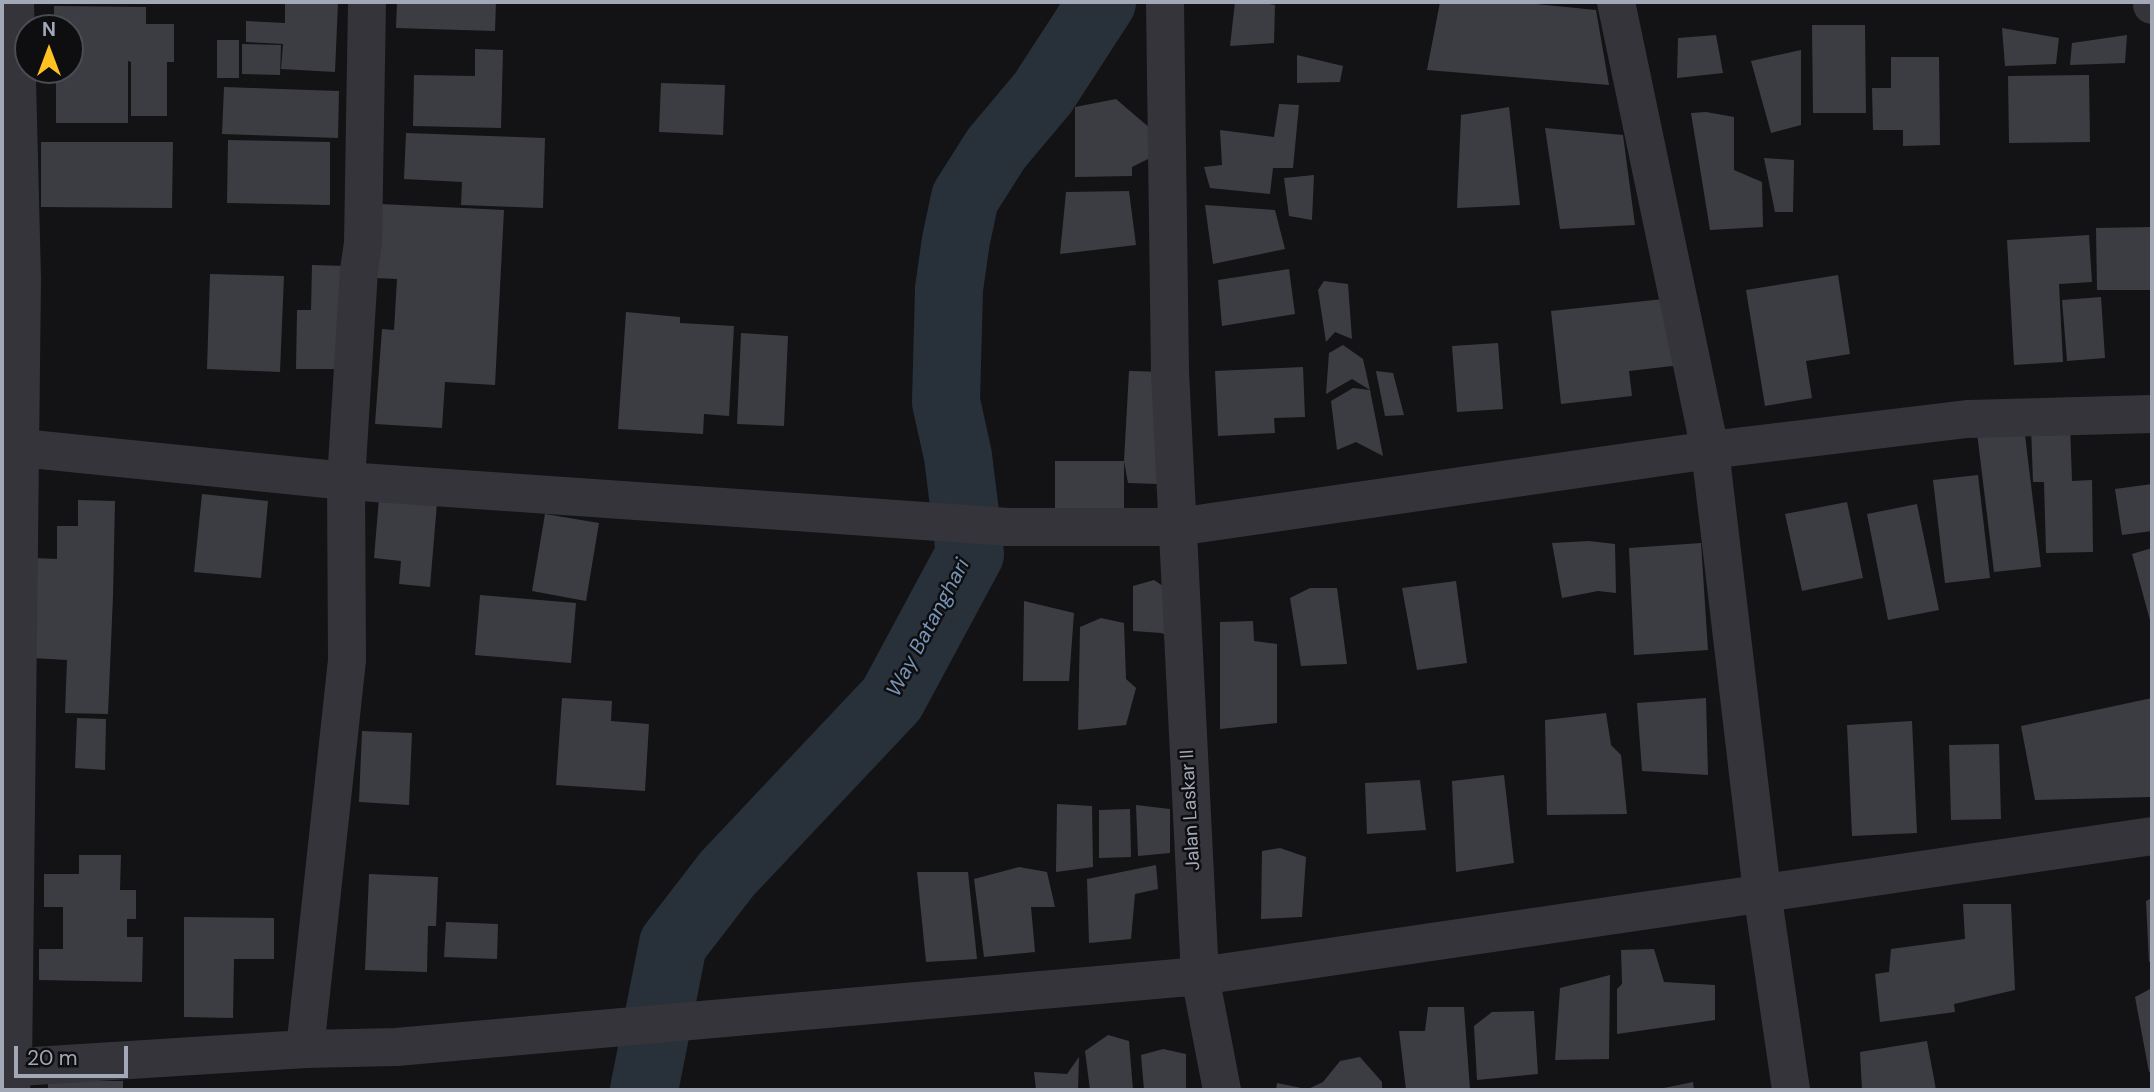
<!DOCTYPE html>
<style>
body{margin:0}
#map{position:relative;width:2154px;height:1092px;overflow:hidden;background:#131315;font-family:"DM Sans",sans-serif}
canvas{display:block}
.frame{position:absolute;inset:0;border:4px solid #a3a8b7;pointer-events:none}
.north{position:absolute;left:14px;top:14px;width:70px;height:70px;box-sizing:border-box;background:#0e0e10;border:2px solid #4a4c53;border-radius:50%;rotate:0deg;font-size:19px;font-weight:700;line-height:28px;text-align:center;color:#a3a8b7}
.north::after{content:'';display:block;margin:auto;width:24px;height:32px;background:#ffc221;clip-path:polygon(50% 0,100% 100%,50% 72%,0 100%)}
.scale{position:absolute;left:14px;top:1046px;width:114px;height:32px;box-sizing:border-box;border:4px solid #a3a8b7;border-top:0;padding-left:9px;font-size:21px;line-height:24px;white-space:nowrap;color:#a3a8b7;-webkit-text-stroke:5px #0e0e10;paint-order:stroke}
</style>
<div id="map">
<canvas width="2154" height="1092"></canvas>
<div class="frame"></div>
<div class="north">N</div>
<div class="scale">20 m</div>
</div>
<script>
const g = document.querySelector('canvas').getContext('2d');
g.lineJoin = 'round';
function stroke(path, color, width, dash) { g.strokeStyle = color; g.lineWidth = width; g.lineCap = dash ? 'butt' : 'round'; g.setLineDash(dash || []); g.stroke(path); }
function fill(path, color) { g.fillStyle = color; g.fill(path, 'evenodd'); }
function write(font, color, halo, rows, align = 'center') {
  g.font = font + ' "DM Sans",sans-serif'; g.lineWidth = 5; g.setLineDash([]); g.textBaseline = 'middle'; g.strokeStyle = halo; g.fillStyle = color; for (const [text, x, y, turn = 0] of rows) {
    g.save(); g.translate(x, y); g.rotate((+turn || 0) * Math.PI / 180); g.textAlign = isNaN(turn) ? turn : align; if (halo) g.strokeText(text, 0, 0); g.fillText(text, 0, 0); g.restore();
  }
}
stroke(new Path2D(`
 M 644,1090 L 673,944 L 727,874 L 892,699 L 970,554 L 958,456 L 946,402 L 949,289 L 956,240 L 965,198 L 996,149 L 1043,93 L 1102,2`), '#28313a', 68);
fill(new Path2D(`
 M 285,2 L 338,3 L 335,72 L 281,69 L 283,44 L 246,42 L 246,21 L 285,23 Z
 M 397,2 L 496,2 L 495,31 L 396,28 Z
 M 1235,2 L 1258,2 L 1275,5 L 1274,43 L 1230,46 Z
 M 1440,2 L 1516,2 L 1596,10 L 1609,85 L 1427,70 Z
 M 54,6 L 146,7 L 146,24 L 174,24 L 174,62 L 167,62 L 167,116 L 131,116 L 131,62 L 128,61 L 128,123 L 56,123 L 56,70 L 70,70 L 70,28 L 54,28 Z
 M 1812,25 L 1865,25 L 1866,113 L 1813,113 Z
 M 2002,28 L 2059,38 L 2056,64 L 2005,66 Z
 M 1716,35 L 1723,73 L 1677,78 L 1678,38 Z
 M 2127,35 L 2125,63 L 2070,65 L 2072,43 Z
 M 217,40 L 239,40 L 239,78 L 217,78 Z
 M 242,44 L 281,45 L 280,75 L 242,74 Z
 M 475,49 L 503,50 L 501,128 L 413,126 L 414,75 L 475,76 Z
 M 1801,50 L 1801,125 L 1771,133 L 1751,61 Z
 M 1297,55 L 1343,66 L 1340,82 L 1297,83 Z
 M 1891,57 L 1939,57 L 1940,145 L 1903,146 L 1903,130 L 1873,130 L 1872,88 L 1891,88 Z
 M 2089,75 L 2090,142 L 2009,143 L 2008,76 Z
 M 661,83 L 725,85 L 723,135 L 659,132 Z
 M 224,87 L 339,91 L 338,138 L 222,134 Z
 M 1116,99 L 1151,129 L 1152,157 L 1132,167 L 1132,176 L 1075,177 L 1075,107 Z
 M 1279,104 L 1299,105 L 1293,168 L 1273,168 L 1270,194 L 1210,188 L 1204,167 L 1222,165 L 1220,130 L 1274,137 Z
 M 1509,107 L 1520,205 L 1457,208 L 1461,115 Z
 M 1706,112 L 1734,117 L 1734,170 L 1762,182 L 1763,227 L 1710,230 L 1691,113 Z
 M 1545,128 L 1623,135 L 1635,225 L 1560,229 Z
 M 406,133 L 545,138 L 543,208 L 461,205 L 462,182 L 404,179 Z
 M 228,140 L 330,142 L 330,205 L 227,203 Z
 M 41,142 L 173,142 L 172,208 L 41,207 Z
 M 1764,158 L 1794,160 L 1793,212 L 1775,212 Z
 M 1314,175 L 1312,220 L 1289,216 L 1284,178 Z
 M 1129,191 L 1136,245 L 1060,254 L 1066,192 Z
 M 380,204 L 504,210 L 495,385 L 445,382 L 442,428 L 375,424 L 382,329 L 394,330 L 397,279 L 375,278 Z
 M 1205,205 L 1275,210 L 1285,249 L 1213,264 Z
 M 2152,227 L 2152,290 L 2097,290 L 2096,228 Z
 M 2089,235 L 2092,282 L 2059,284 L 2063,362 L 2014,365 L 2007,240 Z
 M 312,265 L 347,266 L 346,369 L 296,369 L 297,310 L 311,310 Z
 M 1289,269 L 1295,314 L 1222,326 L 1218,280 Z
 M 210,274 L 284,276 L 280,372 L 207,369 Z
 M 1838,275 L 1850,354 L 1806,361 L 1812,398 L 1765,406 L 1746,290 Z
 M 1324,281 L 1348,284 L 1352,339 L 1335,332 L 1326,342 L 1318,290 Z
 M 2101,297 L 2105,358 L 2067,361 L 2062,300 Z
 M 1673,298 L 1681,365 L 1629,371 L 1632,396 L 1561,404 L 1551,311 Z
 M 626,312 L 680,317 L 680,323 L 734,326 L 729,416 L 704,414 L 703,434 L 618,429 Z
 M 741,333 L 788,336 L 784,426 L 737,424 Z
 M 1498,343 L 1503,409 L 1457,412 L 1452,346 Z
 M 1343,345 L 1363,359 L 1370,390 L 1352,379 L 1326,394 L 1329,353 Z
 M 1303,367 L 1305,417 L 1274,418 L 1275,433 L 1218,436 L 1215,371 Z
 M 1129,371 L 1170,372 L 1159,484 L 1128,483 L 1124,461 L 1124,517 L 1055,517 L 1055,461 L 1124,461 Z
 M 1376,371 L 1393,373 L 1404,415 L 1385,416 Z
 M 1353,388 L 1370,390 L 1383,456 L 1356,442 L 1337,450 L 1331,401 Z
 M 2070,424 L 2072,481 L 2092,480 L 2093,552 L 2046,553 L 2044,482 L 2033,482 L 2031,426 Z
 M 2024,427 L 2041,567 L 1994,572 L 1977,433 Z
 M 1978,475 L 1990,578 L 1945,583 L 1933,480 Z
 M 2152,484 L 2152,531 L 2122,535 L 2115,489 Z
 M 202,494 L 268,501 L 261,578 L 194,572 Z
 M 379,498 L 437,503 L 430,587 L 399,584 L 401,561 L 374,558 Z
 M 78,500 L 115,501 L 113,596 L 108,714 L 65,713 L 67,660 L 32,658 L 34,558 L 57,559 L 57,526 L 78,526 Z
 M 1847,502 L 1863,578 L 1802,591 L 1785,514 Z
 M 1917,504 L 1939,610 L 1888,620 L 1867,514 Z
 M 545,514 L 599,523 L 586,601 L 532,591 Z
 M 1589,541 L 1615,544 L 1616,593 L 1598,591 L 1562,598 L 1552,543 Z
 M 1701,543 L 1708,650 L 1634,655 L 1629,548 Z
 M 2152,548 L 2152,624 L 2151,624 L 2132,554 Z
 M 1154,580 L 1172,592 L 1174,638 L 1161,633 L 1133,631 L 1133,586 Z
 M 1456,581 L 1467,663 L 1417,670 L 1402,588 Z
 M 1310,588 L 1337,588 L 1347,664 L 1301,666 L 1290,598 Z
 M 480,595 L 576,603 L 571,663 L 475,655 Z
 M 1024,601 L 1074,613 L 1069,681 L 1023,681 Z
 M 1101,618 L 1124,623 L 1126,679 L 1136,688 L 1126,725 L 1078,730 L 1080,627 Z
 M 1253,621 L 1254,641 L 1277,644 L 1277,723 L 1220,729 L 1220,622 Z
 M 562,698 L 612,701 L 611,721 L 649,724 L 645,791 L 556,785 Z
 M 1706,698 L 1708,775 L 1642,771 L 1637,703 Z
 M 2152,698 L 2152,797 L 2035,800 L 2021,726 Z
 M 1606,713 L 1611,745 L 1621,755 L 1627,814 L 1547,815 L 1545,720 Z
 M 77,718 L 106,719 L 105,770 L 75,768 Z
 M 1912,721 L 1917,833 L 1852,836 L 1847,725 Z
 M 362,731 L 412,733 L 409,805 L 359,802 Z
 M 1999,744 L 2001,819 L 1951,820 L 1949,745 Z
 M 1504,775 L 1514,863 L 1456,872 L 1452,781 Z
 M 1420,780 L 1426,830 L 1367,834 L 1365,783 Z
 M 1057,804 L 1092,806 L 1093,867 L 1056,872 Z
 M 1136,805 L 1170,809 L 1170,853 L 1138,856 Z
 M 1130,809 L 1131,857 L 1099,858 L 1099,810 Z
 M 1280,848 L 1306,857 L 1302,917 L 1261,919 L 1262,851 Z
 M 79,855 L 121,855 L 120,890 L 136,890 L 136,919 L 127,919 L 127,937 L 143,937 L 142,982 L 39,980 L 39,949 L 63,949 L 63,907 L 44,907 L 44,874 L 79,874 Z
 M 1156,865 L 1158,889 L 1135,894 L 1131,939 L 1089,943 L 1087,879 Z
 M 1019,867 L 1047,872 L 1055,907 L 1031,907 L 1035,952 L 984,957 L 974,879 Z
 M 917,872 L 968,872 L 977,959 L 926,962 Z
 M 369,874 L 438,877 L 436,926 L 428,926 L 427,972 L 365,970 Z
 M 2152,898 L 2152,961 L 2149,962 L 2146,901 Z
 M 1963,904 L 2011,904 L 2015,990 L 1954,1004 L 1955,1012 L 1880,1022 L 1875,974 L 1889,972 L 1891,949 L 1965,939 Z
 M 184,917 L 274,918 L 274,959 L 234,959 L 233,1018 L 184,1017 Z
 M 446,922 L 498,924 L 497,959 L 444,957 Z
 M 1654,949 L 1664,982 L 1715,985 L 1715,1020 L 1617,1034 L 1617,989 L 1622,984 L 1621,950 Z
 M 1610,975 L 1609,1059 L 1555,1060 L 1560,988 Z
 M 2152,988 L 2152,1072 L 2149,1072 L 2135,997 Z
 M 1428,1007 L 1464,1007 L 1470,1090 L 1406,1090 L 1399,1031 L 1425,1031 Z
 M 1534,1011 L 1538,1074 L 1477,1080 L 1474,1026 L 1492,1012 Z
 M 1108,1035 L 1129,1041 L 1133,1090 L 1111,1089 L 1090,1090 L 1085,1051 Z
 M 1927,1041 L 1936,1090 L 1862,1090 L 1860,1052 Z
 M 1163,1049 L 1186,1054 L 1186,1090 L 1144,1090 L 1141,1055 Z
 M 1079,1057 L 1078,1090 L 1036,1090 L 1034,1072 L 1067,1074 Z
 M 1360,1057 L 1382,1082 L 1382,1090 L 1306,1090 L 1323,1082 L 1340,1061 Z
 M 48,1081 L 123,1081 L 123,1090 L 48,1090 Z
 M 1693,1082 L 1694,1090 L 1659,1090 L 1659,1089 Z
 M 1277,1083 L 1306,1089 L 1306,1090 L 1276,1090 Z`), '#3c3d43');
stroke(new Path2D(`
 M 1165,2 L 1170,372 L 1200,976 L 1222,1090
 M 1616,2 L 1710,450 L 1762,892 L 1791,1090
 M 2152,2 L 2152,5
 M 2,446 L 346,481 L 825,514 L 1008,527 L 1177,527 L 1710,450 L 1967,419 L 2152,414
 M 305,1049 L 347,660 L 346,481 L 359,270 L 363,243 L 367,2
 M 2,1068 L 305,1049 L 396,1047 L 1200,976 L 2152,836
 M 11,1090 L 13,1069 L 22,278 L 15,2`), '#34343a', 38);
write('19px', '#a3a8b7', '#0e0e10', [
 ["Jalan Laskar II",1191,810,-93]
]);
write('italic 21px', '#7694b6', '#0e0e10', [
 ["Way Batanghari",929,628,-62]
]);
</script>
